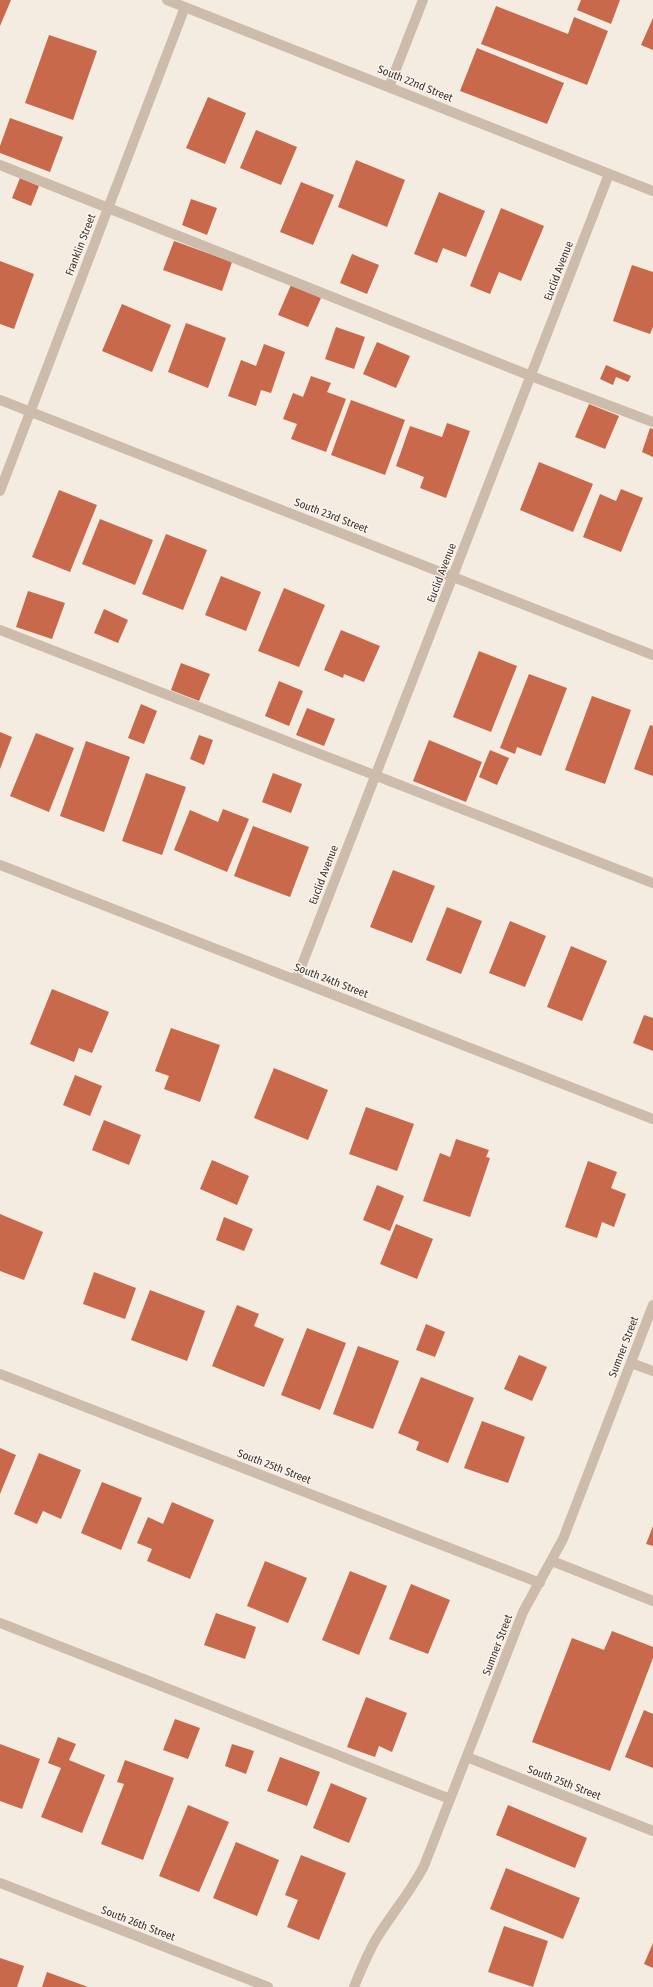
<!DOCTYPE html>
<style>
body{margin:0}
canvas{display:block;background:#f4ebe1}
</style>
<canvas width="653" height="1987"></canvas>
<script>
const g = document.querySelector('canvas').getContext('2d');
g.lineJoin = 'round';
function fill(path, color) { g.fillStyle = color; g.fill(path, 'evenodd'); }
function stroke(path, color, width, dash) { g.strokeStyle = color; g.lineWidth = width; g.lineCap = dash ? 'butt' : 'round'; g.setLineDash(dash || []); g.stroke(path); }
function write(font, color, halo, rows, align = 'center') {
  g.font = font + ' "Fira Sans Condensed",sans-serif'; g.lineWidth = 3; g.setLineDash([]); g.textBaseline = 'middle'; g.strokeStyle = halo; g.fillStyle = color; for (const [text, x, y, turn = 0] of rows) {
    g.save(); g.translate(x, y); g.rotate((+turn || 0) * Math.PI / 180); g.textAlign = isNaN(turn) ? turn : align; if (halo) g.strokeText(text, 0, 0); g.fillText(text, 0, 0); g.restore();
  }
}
fill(new Path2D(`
 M 0,0 L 11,0 L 0,26 Z
 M 581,0 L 620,0 L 611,24 L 577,10 Z
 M 496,6 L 568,34 L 574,17 L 608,31 L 587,85 L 481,44 Z
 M 653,18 L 653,50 L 641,45 Z
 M 49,35 L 97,51 L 73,120 L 25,103 Z
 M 477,48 L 564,83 L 547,124 L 460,91 Z
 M 208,97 L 246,113 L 225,164 L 186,148 Z
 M 10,118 L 63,137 L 50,172 L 0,153 L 0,146 Z
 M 256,130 L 297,147 L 281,185 L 240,168 Z
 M 356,160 L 405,180 L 387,227 L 338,207 Z
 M 20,178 L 39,186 L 31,206 L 12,198 Z
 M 301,182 L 334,195 L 313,245 L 280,232 Z
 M 439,192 L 485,211 L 466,257 L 443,248 L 437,263 L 414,254 Z
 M 191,199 L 217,208 L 207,235 L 182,225 Z
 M 501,208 L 544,226 L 521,281 L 499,272 L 490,294 L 470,286 Z
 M 174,241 L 232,262 L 222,291 L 163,270 Z
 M 352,254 L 379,265 L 367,294 L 340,283 Z
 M 0,261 L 34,274 L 14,329 L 0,324 Z
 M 632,265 L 653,272 L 653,327 L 650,334 L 613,321 Z
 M 291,285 L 321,298 L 308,327 L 278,315 Z
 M 122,304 L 171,325 L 152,372 L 102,351 Z
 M 186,323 L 226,338 L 208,388 L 168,372 Z
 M 336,327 L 365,337 L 354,369 L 325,359 Z
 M 377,342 L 410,356 L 396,388 L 363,374 Z
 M 264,344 L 285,352 L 271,393 L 261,390 L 256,406 L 228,396 L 241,360 L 256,366 Z
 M 606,365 L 631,376 L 628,382 L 616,377 L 613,385 L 600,379 Z
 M 311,376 L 331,383 L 327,392 L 346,399 L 326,452 L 291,439 L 297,424 L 283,419 L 293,393 L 303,397 Z
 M 351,400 L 405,420 L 385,475 L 331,455 Z
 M 589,404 L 619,416 L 605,449 L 575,437 Z
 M 447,423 L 470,431 L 446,498 L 420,488 L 424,477 L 396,466 L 410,426 L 442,437 Z
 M 650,428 L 653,429 L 653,457 L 642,452 Z
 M 539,462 L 593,484 L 573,532 L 520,510 Z
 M 621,489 L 643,498 L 621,552 L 583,537 L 600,494 L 616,501 Z
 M 59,490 L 97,505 L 70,572 L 32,557 Z
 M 100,519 L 153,540 L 135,585 L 82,564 Z
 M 166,534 L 207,550 L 183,610 L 142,594 Z
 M 221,576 L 261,592 L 246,631 L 205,615 Z
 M 284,588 L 325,605 L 299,667 L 258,651 Z
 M 28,591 L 65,603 L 52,639 L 16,627 Z
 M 104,609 L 128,620 L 118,643 L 94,633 Z
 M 341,630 L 380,646 L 364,682 L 344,674 L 343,678 L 324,670 Z
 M 479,651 L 517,666 L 491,732 L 453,717 Z
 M 181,663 L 210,674 L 199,701 L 171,690 Z
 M 529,674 L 567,688 L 541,756 L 517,747 L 515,754 L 500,748 Z
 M 279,681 L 303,691 L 289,726 L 265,716 Z
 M 592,696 L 631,710 L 605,784 L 565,770 Z
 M 141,704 L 157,711 L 144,744 L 128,738 Z
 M 307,708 L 335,719 L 324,746 L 296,735 Z
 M 650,725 L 653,726 L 653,776 L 634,769 Z
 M 0,732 L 12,737 L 0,769 Z
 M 36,733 L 74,748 L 49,812 L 10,796 Z
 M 199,735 L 213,740 L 204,765 L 190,759 Z
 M 429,740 L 482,762 L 466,802 L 413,781 Z
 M 86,741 L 130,757 L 104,832 L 60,816 Z
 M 490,750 L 509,758 L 497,785 L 479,777 Z
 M 146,773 L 186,787 L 162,855 L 122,841 Z
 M 273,773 L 302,784 L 291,813 L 262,802 Z
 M 223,809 L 249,819 L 227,872 L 174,850 L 190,810 L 218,822 Z
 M 253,826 L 309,847 L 290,897 L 234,876 Z
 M 393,870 L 435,886 L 412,943 L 370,927 Z
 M 447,907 L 482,921 L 461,974 L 426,960 Z
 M 510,921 L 546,936 L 525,987 L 489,973 Z
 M 571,946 L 607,961 L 582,1021 L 547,1007 Z
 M 52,989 L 109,1012 L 92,1053 L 79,1048 L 74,1062 L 30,1044 Z
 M 644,1015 L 653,1018 L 653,1051 L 633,1043 Z
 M 171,1028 L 220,1045 L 200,1102 L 164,1089 L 169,1076 L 155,1071 Z
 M 274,1068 L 328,1090 L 308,1140 L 254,1118 Z
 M 75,1075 L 102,1086 L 90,1116 L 63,1105 Z
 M 366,1107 L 414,1124 L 397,1171 L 349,1154 Z
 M 104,1120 L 141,1135 L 129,1165 L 92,1150 Z
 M 456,1139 L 489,1150 L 486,1157 L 490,1158 L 470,1217 L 423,1201 L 440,1153 L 450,1157 Z
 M 212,1160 L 249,1176 L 237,1205 L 200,1189 Z
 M 588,1161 L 617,1172 L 611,1188 L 626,1194 L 614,1227 L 602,1222 L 597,1238 L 565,1227 Z
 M 377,1185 L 404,1196 L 390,1231 L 363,1220 Z
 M 0,1214 L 43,1232 L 24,1280 L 0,1271 Z
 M 224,1217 L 253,1229 L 244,1251 L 216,1240 Z
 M 396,1224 L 433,1239 L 417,1279 L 380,1264 Z
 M 94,1272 L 136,1288 L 125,1319 L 83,1304 Z
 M 150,1290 L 205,1311 L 187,1361 L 131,1340 Z
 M 237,1305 L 259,1314 L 254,1326 L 284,1339 L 264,1387 L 212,1366 Z
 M 426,1324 L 445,1332 L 435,1357 L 416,1350 Z
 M 307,1328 L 346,1343 L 320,1410 L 281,1395 Z
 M 358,1346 L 399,1361 L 373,1429 L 333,1414 Z
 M 519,1355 L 547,1367 L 532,1401 L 504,1389 Z
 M 421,1377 L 474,1398 L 448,1463 L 416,1450 L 419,1442 L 398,1433 Z
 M 482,1421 L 525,1437 L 508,1483 L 464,1468 Z
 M 0,1448 L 16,1455 L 0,1494 Z
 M 39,1453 L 81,1470 L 61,1519 L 43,1511 L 37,1524 L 14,1514 Z
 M 102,1482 L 142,1498 L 121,1550 L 81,1533 Z
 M 172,1502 L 214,1520 L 190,1579 L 147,1561 L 152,1549 L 137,1543 L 148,1517 L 163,1524 Z
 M 653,1526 L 653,1546 L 646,1544 Z
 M 265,1561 L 307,1578 L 288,1623 L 247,1606 Z
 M 350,1571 L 387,1586 L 359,1655 L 322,1640 Z
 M 411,1584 L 450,1600 L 428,1654 L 389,1639 Z
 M 216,1613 L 256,1627 L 245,1659 L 204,1645 Z
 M 612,1631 L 653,1647 L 653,1658 L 610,1771 L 532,1742 L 572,1638 L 604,1650 Z
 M 366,1697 L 407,1713 L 392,1752 L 379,1746 L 375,1757 L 347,1747 Z
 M 644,1710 L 653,1714 L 653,1768 L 625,1757 Z
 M 175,1719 L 200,1728 L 188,1759 L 163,1750 Z
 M 58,1737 L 76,1744 L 69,1760 L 105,1775 L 82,1833 L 41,1817 L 61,1768 L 48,1763 Z
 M 0,1744 L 40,1759 L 22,1809 L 0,1801 Z
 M 232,1744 L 254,1751 L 246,1774 L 225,1766 Z
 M 280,1757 L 320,1772 L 307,1806 L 267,1791 Z
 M 125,1760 L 174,1778 L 143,1860 L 101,1844 L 124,1784 L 117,1782 Z
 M 331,1783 L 367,1798 L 349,1843 L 313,1828 Z
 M 188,1805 L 229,1822 L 199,1892 L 159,1876 Z
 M 508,1805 L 587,1838 L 575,1868 L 496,1835 Z
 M 236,1842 L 279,1860 L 257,1916 L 213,1898 Z
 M 301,1855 L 346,1873 L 319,1940 L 287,1927 L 298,1900 L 285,1895 Z
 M 506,1868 L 580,1898 L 563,1939 L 490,1909 Z
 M 504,1926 L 548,1941 L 533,1987 L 488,1972 Z
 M 653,1943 L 653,1968 L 644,1964 Z
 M 0,1958 L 24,1966 L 17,1987 L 0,1987 Z
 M 47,1972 L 88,1987 L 42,1987 Z`), '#c8694b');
stroke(new Path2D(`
 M 0,165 L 531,376 L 653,422
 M 0,630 L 653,883
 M 552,1561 L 653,1601
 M 0,1623 L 450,1799`), '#cdbbac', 10);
stroke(new Path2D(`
 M 167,0 L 653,191
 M 389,87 L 423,0
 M 0,400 L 653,655
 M 0,491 L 185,7
 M 0,865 L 653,1119
 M 296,980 L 609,174
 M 631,1363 L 653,1371
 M 0,1374 L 540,1583
 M 467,1757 L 653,1831
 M 0,1883 L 268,1987
 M 354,1987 C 361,1970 368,1952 378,1936 C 393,1912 411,1891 424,1866 L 523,1612 L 563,1539 L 653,1305`), '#cdbbac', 10);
write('11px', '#3b302b', '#fbf5ee', [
 ["South 22nd Street",415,84,22],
 ["Franklin Street",81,245,-69],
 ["Euclid Avenue",559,271,-69],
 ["South 23rd Street",331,516,21],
 ["Euclid Avenue",442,573,-69],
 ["Euclid Avenue",324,875,-69],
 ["South 24th Street",331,981,21],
 ["Sumner Street",624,1347,-69],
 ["South 25th Street",274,1467,21],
 ["Sumner Street",498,1645,-69],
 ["South 25th Street",564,1783,21],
 ["South 26th Street",138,1924,21]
]);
</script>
